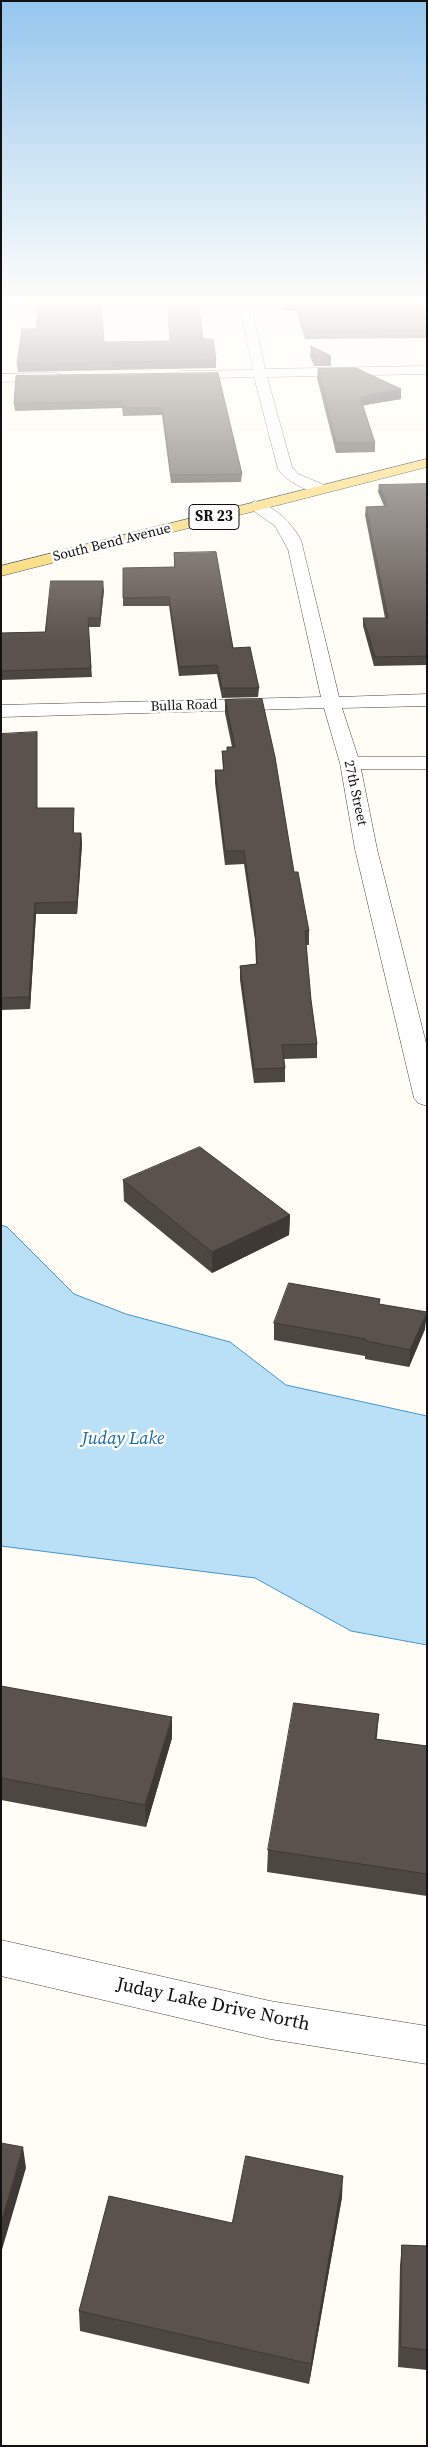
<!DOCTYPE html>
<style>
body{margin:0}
#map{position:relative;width:428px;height:2447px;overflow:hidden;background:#fffdf5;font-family:"Source Serif 4",serif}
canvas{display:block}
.frame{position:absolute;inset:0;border:2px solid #111;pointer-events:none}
</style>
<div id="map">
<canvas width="428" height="2447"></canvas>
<div class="frame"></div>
</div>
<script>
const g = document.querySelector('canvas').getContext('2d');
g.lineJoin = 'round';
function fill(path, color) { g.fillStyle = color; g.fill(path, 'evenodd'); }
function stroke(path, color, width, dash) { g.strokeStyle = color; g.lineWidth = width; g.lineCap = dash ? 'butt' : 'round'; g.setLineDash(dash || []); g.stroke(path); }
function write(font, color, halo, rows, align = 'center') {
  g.font = font + ' "Source Serif 4",serif'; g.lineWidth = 5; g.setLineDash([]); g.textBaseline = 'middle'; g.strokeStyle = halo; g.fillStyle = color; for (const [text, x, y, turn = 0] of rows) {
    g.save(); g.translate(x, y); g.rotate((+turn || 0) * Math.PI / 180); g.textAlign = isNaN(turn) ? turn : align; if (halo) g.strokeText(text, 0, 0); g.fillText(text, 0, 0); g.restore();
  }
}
const water = new Path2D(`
 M 1,1225 L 7,1227 L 74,1294 L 126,1314 L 230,1342 L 286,1385 L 427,1416 L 427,1645 L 351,1631 L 255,1578 L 1,1546 Z`);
fill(water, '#b9e0f7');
stroke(water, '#3f96cf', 1);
const street = new Path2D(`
 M 238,299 L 250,299 L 265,369 L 427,366 L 427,374 L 267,377 L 292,467 L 298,474 L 327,486 L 329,489 L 327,492 C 312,496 286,481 278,469 L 254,377 L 180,379 L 173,375 L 180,371 L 253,370 Z
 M 55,373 L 60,374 L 62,377 L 60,380 L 1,382 L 1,374 Z
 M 255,501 C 276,507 291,522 301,540 L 339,697 L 427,694 L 427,706 L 342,708 L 358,757 L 427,757 L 427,769 L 361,769 L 377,849 L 427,1047 L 427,1106 L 418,1103 L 414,1098 L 355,849 L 340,763 L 324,708 L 1,717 L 1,705 L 321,697 L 288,549 L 275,526 L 247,506 Z
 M 1,1940 L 270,2001 L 427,2026 L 427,2064 L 270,2039 L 1,1976 Z`);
const primary = new Path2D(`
 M 427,459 L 427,467 L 1,576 L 1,566 Z`);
stroke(street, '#444', 1);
stroke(primary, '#222', 1);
fill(street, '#fff');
fill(primary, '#f9d66b');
fill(new Path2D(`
 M 281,299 L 427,299 L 427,338 L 305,339 L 296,311 L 284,311 Z
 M 203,339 L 216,360 L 216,368 L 18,372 L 17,364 L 104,342 L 169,341 Z
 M 311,346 L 331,356 L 331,366 L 314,366 L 310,356 Z
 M 318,369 L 401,389 L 401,399 L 363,405 L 375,443 L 375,452 L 336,453 L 317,378 Z
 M 218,373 L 242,474 L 241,482 L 171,483 L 162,415 L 123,416 L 122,408 L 15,411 L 14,404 Z
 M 427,484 L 427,665 L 374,666 L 363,626 L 363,618 L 385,618 L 365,515 L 366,507 L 384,506 L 378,492 L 379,485 Z
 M 174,553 L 259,688 L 258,697 L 222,698 L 217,674 L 179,676 L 169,606 L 123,606 L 123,568 L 174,567 Z
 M 104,590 L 100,627 L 88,627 L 92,677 L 1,680 L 1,633 L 45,632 Z
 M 225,700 L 294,872 L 309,931 L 309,945 L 306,945 L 311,1000 L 317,1044 L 317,1058 L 284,1059 L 285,1068 L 285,1082 L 254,1083 L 240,980 L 240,966 L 256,964 L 255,940 L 244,864 L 225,865 L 215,783 L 215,770 L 223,770 L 222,751 L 227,751 L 232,747 L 225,713 Z
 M 1,734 L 37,743 L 37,808 L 74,819 L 74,833 L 81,833 L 82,844 L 77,914 L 36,914 L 30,1009 L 1,1010 Z
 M 123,1180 L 290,1215 L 289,1235 L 212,1273 L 124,1201 Z
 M 380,1299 L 379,1304 L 425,1329 L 409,1367 L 365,1359 L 365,1356 L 274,1340 L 274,1323 Z
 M 1,1686 L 172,1738 L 146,1827 L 1,1800 Z
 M 377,1739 L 427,1746 L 427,1896 L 267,1872 L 268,1850 Z
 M 342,2197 L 309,2384 L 80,2331 L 79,2311 L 232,2223 Z
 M 402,2245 L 427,2246 L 427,2370 L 398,2367 L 400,2265 Z`), '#4d4742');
fill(new Path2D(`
 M 401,389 L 401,399 L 360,406 L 360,397 Z
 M 103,581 L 104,590 L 100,627 L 100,618 Z
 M 81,833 L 82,844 L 77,914 L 77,902 Z
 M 35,903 L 36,914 L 30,1009 L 29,997 Z
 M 290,1215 L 289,1235 L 212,1273 L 212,1252 Z
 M 427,1312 L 425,1329 L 409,1367 L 410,1350 Z
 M 379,1714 L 377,1736 L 374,1761 L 375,1739 Z
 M 172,1717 L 172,1738 L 146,1827 L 145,1805 Z
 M 23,2147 L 26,2168 L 1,2253 L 1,2223 Z
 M 343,2176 L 342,2197 L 309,2384 L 311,2364 Z`), '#3f3936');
const building = new Path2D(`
 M 39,299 L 101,299 L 104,342 L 170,341 L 167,299 L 198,299 L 203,339 L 213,339 L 216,360 L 17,364 L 22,329 L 36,329 Z
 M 283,299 L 427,299 L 427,331 L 305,332 L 296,304 L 285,304 Z
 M 311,346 L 331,356 L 314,356 Z
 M 356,368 L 401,389 L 360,397 L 375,443 L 336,443 L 318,369 Z
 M 218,373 L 242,474 L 171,475 L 162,408 L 123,408 L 122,401 L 14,404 L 16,376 Z
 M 427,484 L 427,656 L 375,657 L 363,618 L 388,618 L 366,507 L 387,506 L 379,485 Z
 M 216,552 L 233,648 L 250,647 L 259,688 L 222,688 L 217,665 L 179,667 L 169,597 L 123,598 L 123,568 L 175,567 L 174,553 Z
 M 51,581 L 103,581 L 100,618 L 88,618 L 91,668 L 1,671 L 1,633 L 45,632 Z
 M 262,699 L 275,757 L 294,872 L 298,872 L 309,931 L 305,931 L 311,1000 L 317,1044 L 282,1045 L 285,1068 L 254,1069 L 240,966 L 257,964 L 255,927 L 244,851 L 225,851 L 215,770 L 224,770 L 222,751 L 227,751 L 227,747 L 235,747 L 225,700 Z
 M 37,732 L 37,808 L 74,808 L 73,833 L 81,833 L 77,902 L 35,903 L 29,997 L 1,998 L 1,734 Z
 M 200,1147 L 290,1215 L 212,1252 L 123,1180 Z
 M 289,1283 L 380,1299 L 379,1304 L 427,1312 L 410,1350 L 366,1341 L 366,1339 L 274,1323 Z
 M 1,1686 L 172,1717 L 145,1805 L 1,1778 Z
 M 294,1703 L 379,1714 L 375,1739 L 427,1746 L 427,1874 L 268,1850 Z
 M 1,2143 L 23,2147 L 1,2223 Z
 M 246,2156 L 343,2176 L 311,2364 L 79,2311 L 109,2196 L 232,2223 Z
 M 402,2245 L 427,2246 L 427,2350 L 401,2347 Z`);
fill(building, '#5a524d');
stroke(building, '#3f3936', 1);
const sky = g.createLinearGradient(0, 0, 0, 641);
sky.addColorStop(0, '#95c6ee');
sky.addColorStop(0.47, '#fffefa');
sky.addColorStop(1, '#fffefa00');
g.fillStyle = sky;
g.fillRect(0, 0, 428, 641);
write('14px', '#111', '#fff', [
 ["South Bend Avenue",112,543,-14],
 ["Bulla Road",184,706,-2],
 ["27th Street",355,793,78]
]);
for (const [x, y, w] of [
 [214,517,50]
]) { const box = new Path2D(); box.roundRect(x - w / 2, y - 12.5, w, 25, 4); g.fillStyle = '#fff'; g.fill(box); stroke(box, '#111', 1); }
write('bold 15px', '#111', null, [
 ["SR 23",214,517]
]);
write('italic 18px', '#1768a6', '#fff', [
 ["Juday Lake",123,1439]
]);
write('19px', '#111', '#fff', [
 ["Juday Lake Drive North",213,2005,12]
]);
</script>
